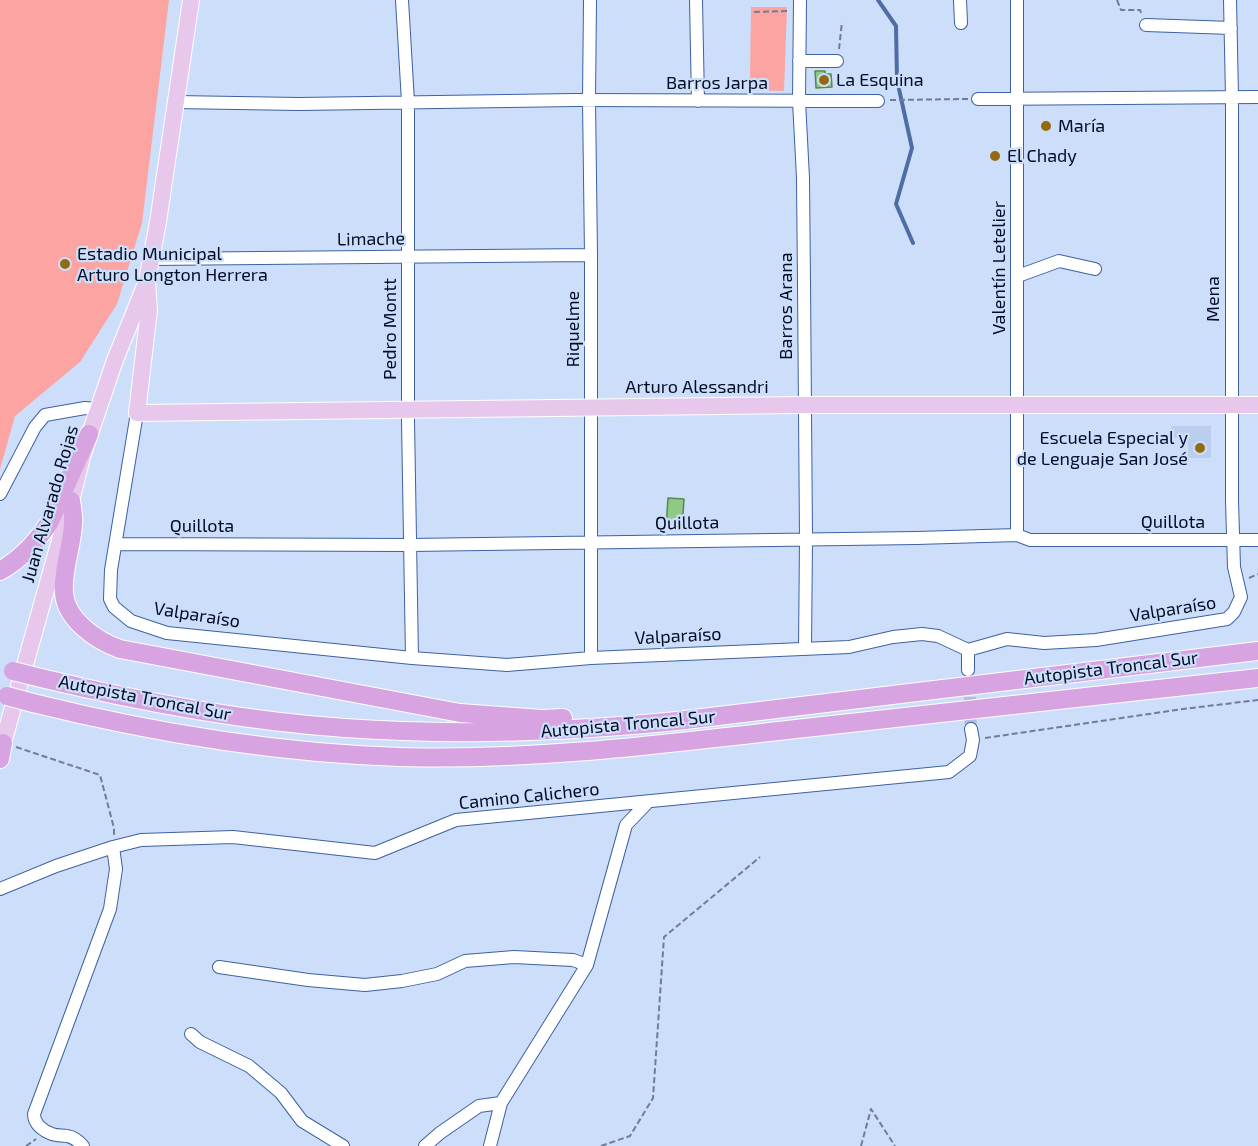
<!DOCTYPE html>
<meta charset="utf-8">
<style>
body{margin:0}
canvas{display:block;background:#cddefa}
</style>
<canvas width="1258" height="1146"></canvas>
<script>
const g = document.querySelector('canvas').getContext('2d');
g.lineJoin = 'round';
function fill(path, color) { g.fillStyle = color; g.fill(path, 'evenodd'); }
function stroke(path, color, width, dash) { g.strokeStyle = color; g.lineWidth = width; g.lineCap = dash ? 'butt' : 'round'; g.setLineDash(dash || []); g.stroke(path); }
function write(font, color, halo, rows, align = 'center') {
  g.font = font + ' "Exo 2",sans-serif'; g.lineWidth = 4.5; g.setLineDash([]); g.textBaseline = 'middle'; g.strokeStyle = halo; g.fillStyle = color; for (const [text, x, y, turn = 0] of rows) {
    g.save(); g.translate(x, y); g.rotate((+turn || 0) * Math.PI / 180); g.textAlign = isNaN(turn) ? turn : align; if (halo) g.strokeText(text, 0, 0); g.fillText(text, 0, 0); g.restore();
  }
}
fill(new Path2D(`
 M 1171,426 L 1211,426 L 1211,458 L 1188,458 L 1188,438 L 1172,438 Z`), '#bcceed');
fill(new Path2D(`
 M 0,0 L 169,0 L 142,223 L 117,304 L 80,362 L 15,416 L 0,469 Z
 M 751,7 L 787,7 L 784,91 L 748,90 L 750,79 Z`), '#fba4a1');
stroke(new Path2D(`
 M 878,0 L 896,26 L 897,80 L 912,148 L 896,204 L 913,243`), '#4f6da5', 4);
const building = new Path2D(`
 M 815,71 L 825,71 L 825,74 L 831,74 L 832,87 L 816,88 Z
 M 668,498 L 684,499 L 682,529 L 666,528 Z`);
fill(building, '#8ec986');
stroke(building, '#548a4c', 1.5);
stroke(new Path2D(`
 M 969,679 L 971,729`), '#afbeda', 12, [12, 6]);
const minor = new Path2D(`
 M 402,0 L 408,102 L 408,420 L 412,658
 M 590,0 L 589,100 L 591,255 L 591,658
 M 696,0 L 698,101
 M 800,0 L 799,101 L 803,178 L 804,283 L 806,539 L 805,649
 M 960,0 L 961,23
 M 1017,0 L 1017,535
 M 1146,25 L 1231,28
 M 799,61 L 837,61
 M 978,99 L 1258,97
 M 175,102 L 299,104 L 576,100 L 878,101
 M 151,259 L 591,255
 M 1018,276 L 1059,261 L 1095,269
 M 137,413 L 111,570 L 110,599 L 114,607 L 131,621 L 167,633 L 412,658 L 507,665 L 591,658 L 849,647 L 893,637 L 922,634 L 938,636 L 968,650 L 1007,639 L 1044,643 L 1096,640 L 1227,619 L 1234,612 L 1241,597 L 1234,567 L 1232,501 L 1232,97 L 1230,0
 M 0,494 L 35,427 L 45,415 L 85,408 L 98,409
 M 116,544 L 410,545 L 917,538 L 1017,535 L 1030,540 L 1258,540
 M 968,650 L 968,670
 M 0,889 L 56,866 L 113,847 L 141,840 L 233,837 L 375,853 L 456,820 L 949,772 L 970,756 L 973,740 L 971,729
 M 219,967 L 308,980 L 365,985 L 402,981 L 437,974 L 465,961 L 514,957 L 573,960 L 587,965
 M 191,1034 L 200,1042 L 249,1066 L 281,1093 L 302,1121 L 343,1146
 M 83,1146 C 78,1141 74,1137 67,1136 C 62,1135 57,1136 52,1134 C 43,1131 34,1124 34,1114 L 110,909 L 116,869 L 113,847
 M 425,1146 L 440,1133 L 479,1106 L 501,1103
 M 490,1146 L 501,1103 L 587,965 L 626,825 L 648,802`);
const major = new Path2D(`
 M 147,281 L 149,310 L 137,413 L 804,405 L 1258,405
 M 3,743 L 71,501 L 82,457 L 115,360 L 147,281 L 158,222 L 191,0`);
const highway = new Path2D(`
 M 71,501 C 72,508 74,517 73,524 C 72,547 62,570 64,593 C 66,620 97,641 120,649 L 460,713 L 542,719 L 563,718
 M 0,571 C 21,559 36,543 49,523 L 89,434
 M 41,678 C 141,702 242,721 345,728 C 456,736 566,732 677,721 L 1258,651
 M 33,703 C 154,733 276,753 400,757 C 533,761 664,744 796,729 C 950,712 1104,695 1258,678
 M 0,759 L 3,743`);
stroke(minor, '#3e61a0', 14);
stroke(major, '#fff', 18);
stroke(highway, '#fff', 20);
stroke(new Path2D(`
 M 1117,0 L 1121,10 L 1140,10 L 1141,13
 M 754,12 L 788,11
 M 839,49 L 842,22
 M 890,100 L 968,99
 M 1249,578 L 1258,574
 M 985,738 L 1183,709 L 1258,700
 M 16,747 L 100,775 L 114,828 L 114,835
 M 26,1146 L 36,1139
 M 601,1146 L 630,1136 L 653,1098 L 664,937 L 760,857
 M 861,1146 L 871,1109 L 895,1146`), '#6f7d97', 2, [6, 3]);
stroke(minor, '#fff', 12);
stroke(major, '#e7c8ec', 16);
stroke(highway, '#d7a3e0', 18);
const highwayBridge = new Path2D(`
 M 13,671 L 41,678
 M 7,696 L 33,703`);
stroke(highwayBridge, '#fff', 20, []);
stroke(highwayBridge, '#d7a3e0', 18);
for (const [x, y, r, color] of [
 [824,80,6,"#926a12"],
 [1046,126,6,"#926a12"],
 [995,156,6,"#926a12"],
 [65,264,6,"#926a12"],
 [1200,448,6,"#926a12"]
]) { const dot = new Path2D(); dot.arc(x, y, r, 0, 2 * Math.PI); g.fillStyle = color; g.fill(dot); stroke(dot, '#cddefa', 2); }
write('18px', '#020c24', '#cddefa', [
 ["La Esquina",836,80],
 ["María",1058,126],
 ["El Chady",1007,156],
 ["Estadio Municipal",77,254],
 ["Arturo Longton Herrera",77,275],
 ["Escuela Especial y",1188,438,"right"],
 ["de Lenguaje San José",1188,459,"right"]
], 'left');
write('18px', '#020c24', '#cddefa', [
 ["Barros Jarpa",717,83],
 ["Limache",371,239,-1],
 ["Valentín Letelier",999,268,-90],
 ["Mena",1213,299,-90],
 ["Barros Arana",786,306,-90],
 ["Pedro Montt",390,329,-90],
 ["Riquelme",573,329,-90],
 ["Arturo Alessandri",697,387],
 ["Juan Alvarado Rojas",50,504,-74],
 ["Quillota",1173,522],
 ["Quillota",687,523,-1],
 ["Quillota",202,526],
 ["Valparaíso",1173,609,-9],
 ["Valparaíso",197,615,9],
 ["Valparaíso",678,636,-3],
 ["Autopista Troncal Sur",1111,668,-7],
 ["Autopista Troncal Sur",145,698,11],
 ["Autopista Troncal Sur",628,724,-5],
 ["Camino Calichero",529,796,-6]
]);
</script>
